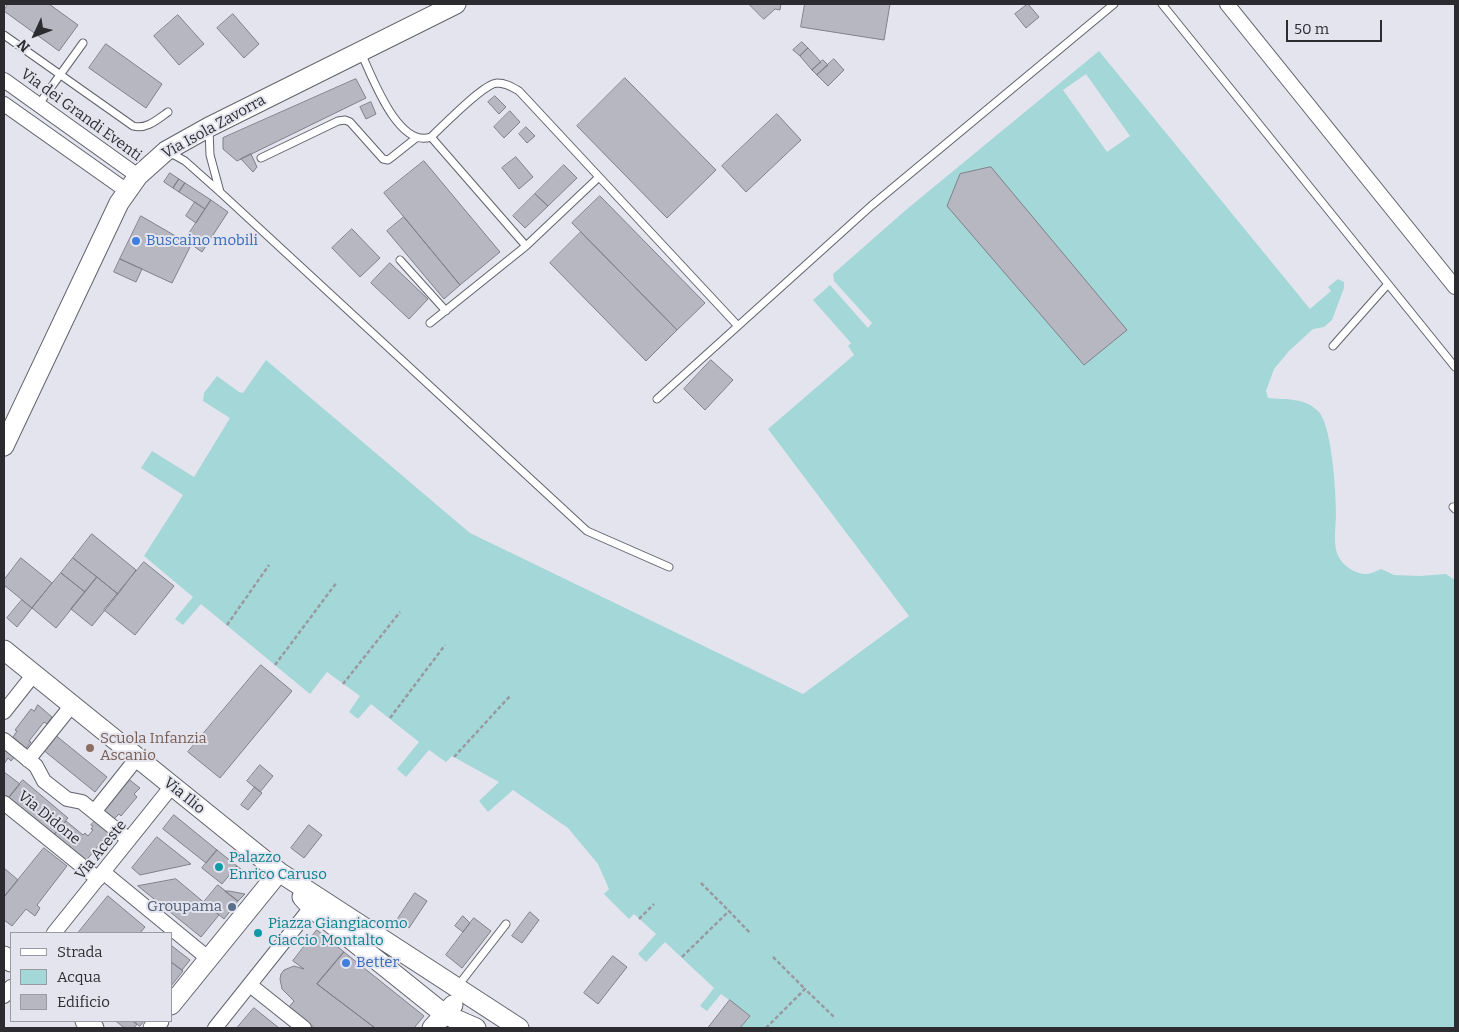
<!DOCTYPE html>
<style>
body{margin:0}
#map{position:relative;width:1459px;height:1032px;overflow:hidden;background:#e4e4ef;font-family:Bitter,serif}
canvas{display:block}
.frame{position:absolute;inset:0;border:5px solid #2c2c30;pointer-events:none}
.legend{position:absolute;left:10px;top:932px;width:162px;height:90px;box-sizing:border-box;background:#e4e4ef;border:1px solid #9a9aa3;margin:0;padding:6px 9px;list-style:none;font-size:15px;color:#2c2c30}
.legend li{display:flex;align-items:center;gap:10px;height:25px}
.legend b{width:25px;border:1px solid #9a9aa3}
.north{position:absolute;left:10px;top:10px;width:50px;height:50px;-webkit-text-stroke:4px #e4e4ef;paint-order:stroke;rotate:227deg;font-size:14px;font-weight:700;line-height:20px;text-align:center;color:#2c2c30}
.north::after{content:'';display:block;margin:auto;width:18px;height:22px;background:#2c2c30;clip-path:polygon(50% 0,100% 100%,50% 72%,0 100%)}
.scale{position:absolute;left:1286px;top:20px;width:96px;height:22px;box-sizing:border-box;border:2px solid #2c2c30;border-top:0;padding-left:6px;font-size:15px;line-height:18px;white-space:nowrap;color:#2c2c30;-webkit-text-stroke:4px #e4e4ef;paint-order:stroke}
</style>
<div id="map">
<canvas width="1459" height="1032"></canvas>
<div class="frame"></div>
<ul class="legend">
<li><b style="height:6px;background:#fff"></b>Strada</li>
<li><b style="height:14px;background:#a4d7d7"></b>Acqua</li>
<li><b style="height:14px;background:#b7b7c2"></b>Edificio</li>
</ul>
<div class="north">N</div>
<div class="scale">50 m</div>
</div>
<script>
const g = document.querySelector('canvas').getContext('2d');
g.lineJoin = 'round';
function fill(path, color) { g.fillStyle = color; g.fill(path, 'evenodd'); }
function stroke(path, color, width, dash) { g.strokeStyle = color; g.lineWidth = width; g.lineCap = dash ? 'butt' : 'round'; g.setLineDash(dash || []); g.stroke(path); }
function write(font, color, halo, rows, align = 'center') {
  g.font = font + ' Bitter,serif'; g.lineWidth = 4; g.setLineDash([]); g.textBaseline = 'middle'; g.strokeStyle = halo; g.fillStyle = color; for (const [text, x, y, turn = 0] of rows) {
    g.save(); g.translate(x, y); g.rotate((+turn || 0) * Math.PI / 180); g.textAlign = isNaN(turn) ? turn : align; if (halo) g.strokeText(text, 0, 0); g.fillText(text, 0, 0); g.restore();
  }
}
fill(new Path2D(`
 M 1099,51 L 1310,309 L 1331,291 L 1328,287 L 1338,279 L 1344,282 L 1344,288 L 1332,320 L 1324,327 L 1313,329 L 1289,351 L 1274,369 L 1266,391 L 1268,398 C 1286,400 1305,397 1319,412 C 1332,427 1336,493 1336,514 C 1336,527 1332,547 1340,559 C 1345,567 1356,574 1366,574 C 1371,574 1376,571 1381,569 L 1394,575 L 1420,576 L 1446,574 L 1455,580 L 1455,1028 L 740,1028 L 750,1016 L 721,994 L 707,1011 L 700,1006 L 714,988 L 665,942 L 646,962 L 638,954 L 656,934 L 634,914 L 629,919 L 604,894 L 609,889 L 598,864 L 568,828 L 513,790 L 488,812 L 479,801 L 499,782 L 452,756 L 446,762 L 429,750 L 406,777 L 397,769 L 419,742 L 371,704 L 358,719 L 349,712 L 360,696 L 327,672 L 310,694 L 201,604 L 183,625 L 175,619 L 193,597 L 144,556 L 183,495 L 141,468 L 152,451 L 194,477 L 230,418 L 203,401 L 204,393 L 217,376 L 239,392 L 243,393 L 266,360 L 470,533 L 803,694 L 909,616 L 768,429 L 854,355 L 848,346 L 851,343 L 813,300 L 830,285 L 868,328 L 872,323 L 834,281 L 833,274 L 907,209 Z`), '#a4d7d7');
fill(new Path2D(`
 M 1086,74 L 1130,136 L 1107,152 L 1063,90 Z`), '#e4e4ef');
const building = new Path2D(`
 M 8,4 L 49,4 L 78,25 L 59,51 L 4,11 Z
 M 749,4 L 781,4 L 780,10 L 775,9 L 764,19 Z
 M 805,4 L 890,4 L 884,40 L 801,27 Z
 M 1028,4 L 1039,17 L 1026,28 L 1015,14 Z
 M 233,14 L 259,44 L 244,58 L 217,28 Z
 M 178,15 L 204,44 L 179,65 L 154,36 Z
 M 802,42 L 808,48 L 800,56 L 793,50 Z
 M 106,44 L 162,84 L 146,108 L 89,68 Z
 M 808,48 L 821,62 L 812,70 L 800,56 Z
 M 834,59 L 844,70 L 828,86 L 817,75 Z
 M 823,60 L 828,65 L 817,75 L 812,70 Z
 M 625,78 L 716,170 L 667,218 L 577,126 Z
 M 356,79 L 366,98 L 237,161 L 223,149 L 223,138 Z
 M 495,96 L 506,107 L 499,114 L 488,102 Z
 M 371,102 L 376,114 L 366,119 L 360,107 Z
 M 510,111 L 520,122 L 504,138 L 494,127 Z
 M 777,114 L 801,140 L 746,192 L 722,166 Z
 M 526,127 L 535,136 L 527,143 L 519,134 Z
 M 251,154 L 257,167 L 253,172 L 241,159 Z
 M 516,157 L 533,177 L 519,189 L 502,168 Z
 M 424,161 L 500,252 L 460,285 L 384,193 Z
 M 564,165 L 577,178 L 548,206 L 535,194 Z
 M 991,167 L 1127,330 L 1084,365 L 947,206 L 960,174 Z
 M 170,173 L 179,179 L 173,188 L 164,182 Z
 M 179,179 L 185,183 L 179,192 L 173,188 Z
 M 185,183 L 211,200 L 205,209 L 179,192 Z
 M 535,194 L 548,206 L 525,228 L 513,216 Z
 M 600,196 L 705,303 L 677,330 L 572,223 Z
 M 211,200 L 228,212 L 202,252 L 185,240 Z
 M 195,202 L 205,209 L 196,223 L 186,216 Z
 M 141,216 L 191,245 L 172,283 L 120,259 Z
 M 404,217 L 460,285 L 444,299 L 387,231 Z
 M 352,229 L 380,258 L 360,277 L 332,248 Z
 M 581,232 L 677,330 L 646,361 L 550,263 Z
 M 120,259 L 142,269 L 136,282 L 114,272 Z
 M 390,263 L 428,299 L 409,319 L 371,283 Z
 M 711,360 L 733,380 L 705,410 L 684,389 Z
 M 92,534 L 136,570 L 118,594 L 73,558 Z
 M 21,558 L 52,583 L 32,608 L 4,585 L 4,580 Z
 M 73,558 L 97,577 L 85,592 L 61,573 Z
 M 144,562 L 174,586 L 135,635 L 104,610 Z
 M 61,573 L 85,592 L 56,628 L 32,608 Z
 M 97,577 L 118,594 L 92,626 L 71,609 Z
 M 22,600 L 32,608 L 17,627 L 7,618 Z
 M 261,665 L 292,691 L 220,778 L 188,752 Z
 M 38,705 L 52,717 L 47,724 L 44,722 L 29,741 L 31,742 L 26,748 L 13,737 L 17,731 L 15,730 L 31,709 L 34,711 Z
 M 54,734 L 107,777 L 95,792 L 42,749 Z
 M 4,744 L 17,754 L 11,761 L 8,758 L 4,764 Z
 M 260,765 L 273,776 L 260,792 L 247,781 Z
 M 4,772 L 20,784 L 7,800 L 4,798 Z
 M 127,778 L 140,788 L 134,794 L 137,797 L 121,816 L 119,814 L 114,819 L 102,809 Z
 M 23,780 L 68,818 L 52,837 L 7,800 Z
 M 255,787 L 262,793 L 248,810 L 241,805 Z
 M 174,815 L 217,850 L 206,863 L 163,829 Z
 M 96,820 L 110,832 L 84,863 L 52,837 L 66,821 L 83,835 L 85,833 L 88,836 L 93,830 L 91,829 L 93,826 L 91,825 Z
 M 309,825 L 322,835 L 304,858 L 291,848 Z
 M 157,837 L 191,864 L 140,875 L 132,868 Z
 M 44,848 L 67,866 L 37,905 L 40,908 L 35,916 L 26,909 L 12,926 L 4,920 L 4,897 Z
 M 217,850 L 237,866 L 222,884 L 202,868 Z
 M 237,866 L 255,880 L 230,875 Z
 M 4,868 L 18,880 L 4,897 Z
 M 176,879 L 219,915 L 201,937 L 138,886 Z
 M 218,885 L 238,901 L 224,919 L 204,902 Z
 M 225,891 L 229,891 L 245,894 L 238,901 Z
 M 415,893 L 427,901 L 409,928 L 397,920 Z
 M 108,896 L 145,927 L 140,933 L 78,933 Z
 M 530,912 L 539,920 L 522,943 L 512,936 Z
 M 463,916 L 470,923 L 463,932 L 455,926 Z
 M 474,918 L 491,931 L 462,968 L 446,955 Z
 M 317,930 L 344,952 L 317,984 L 375,1028 L 315,1028 L 289,1007 L 294,1001 L 282,989 L 280,979 L 281,974 L 284,970 L 294,966 L 304,969 L 293,961 Z
 M 172,946 L 190,960 L 182,970 L 171,962 Z
 M 344,952 L 424,1016 L 414,1028 L 375,1028 L 317,984 Z
 M 613,956 L 627,967 L 598,1004 L 584,993 Z
 M 171,962 L 183,971 L 171,986 Z
 M 730,1000 L 750,1016 L 740,1028 L 708,1028 Z
 M 254,1008 L 279,1028 L 237,1028 Z
 M 116,1021 L 133,1021 L 137,1024 L 134,1028 L 125,1028 Z
 M 133,1021 L 144,1021 L 140,1026 Z`);
fill(building, '#b7b7c2');
stroke(building, '#80808a', 1);
const lane = new Path2D(`
 M 1162,4 L 1455,367
 M 4,35 L 133,126 C 146,130 158,119 168,112
 M 361,53 C 372,76 398,149 431,137 C 444,125 483,84 497,83 C 506,83 512,87 519,91 L 738,326
 M 39,104 L 83,43
 M 209,129 L 210,155 L 220,192
 M 431,137 L 526,246
 M 169,152 L 185,161 L 220,192 L 587,531 L 669,567
 M 261,158 L 338,121 L 345,120 L 350,122 L 383,159 L 388,160 L 392,157 L 416,138
 M 400,260 L 446,311
 M 430,323 L 526,246 L 599,177
 M 1333,346 L 1388,284
 M 657,399 L 871,206 L 1114,4
 M 1453,507 L 1455,509
 M 457,987 L 506,924`);
const street = new Path2D(`
 M 1227,4 L 1455,287
 M 4,80 L 138,176
 M 4,104 L 127,191
 M 4,712 L 34,674
 M 4,740 L 36,766 L 44,781 L 67,799 L 82,802 L 129,840
 M 28,760 L 72,705
 M 4,803 L 98,879
 M 94,812 L 137,758
 M 103,872 L 209,959
 M 54,933 L 172,786
 M 250,985 L 304,1028
 M 4,996 L 11,987
 M 215,1028 L 317,900`);
const secondary = new Path2D(`
 M 4,446 L 119,203 L 138,176 L 166,151 L 209,127 L 456,4
 M 4,650 L 279,872 L 519,1028
 M 302,897 L 312,908 L 444,1014 L 476,1028
 M 4,956 L 11,962
 M 171,1005 L 279,872
 M 85,1021 L 94,1028
 M 153,1028 L 159,1021
 M 432,1028 L 453,1005`);
stroke(lane, '#62626c', 9);
stroke(street, '#62626c', 16);
stroke(secondary, '#62626c', 21);
stroke(new Path2D(`
 M 227,625 L 269,565
 M 275,665 L 337,582
 M 343,684 L 400,612
 M 390,718 L 445,645
 M 454,757 L 510,696
 M 701,883 L 729,911
 M 639,919 L 654,904
 M 682,957 L 729,911 L 751,934
 M 773,957 L 805,989
 M 766,1028 L 805,989 L 835,1018`), '#9999a1', 2.5, [4, 2.5]);
stroke(lane, '#fff', 7);
stroke(street, '#fff', 14);
stroke(secondary, '#fff', 19);
for (const [x, y, r, color] of [
 [136,241,5,"#3f7fe0"],
 [90,748,5,"#8d6e63"],
 [219,867,5,"#0f9aa8"],
 [232,907,5,"#5c6f8a"],
 [258,933,5,"#0f9aa8"],
 [346,963,5,"#3f7fe0"]
]) { const dot = new Path2D(); dot.arc(x, y, r, 0, 2 * Math.PI); g.fillStyle = color; g.fill(dot); stroke(dot, '#e4e4ef', 2); }
write('15px', '#2c2c30', '#e4e4ef', [
 ["Via dei Grandi Eventi",81,115,36],
 ["Via Isola Zavorra",214,127,-29],
 ["Via Ilio",184,796,39],
 ["Via Didone",49,818,39],
 ["Via Aceste",101,850,-51]
]);
write('15px', '#366cbe', '#e4e4ef', [
 ["Buscaino mobili",146,241],
 ["Better",356,963]
], 'left');
write('15px', '#785e54', '#e4e4ef', [
 ["Scuola Infanzia",100,739],
 ["Ascanio",100,756]
], 'left');
write('15px', '#0d838f', '#e4e4ef', [
 ["Palazzo",229,858],
 ["Enrico Caruso",229,875],
 ["Piazza Giangiacomo",268,924],
 ["Ciaccio Montalto",268,941]
], 'left');
write('15px', '#4e5e75', '#e4e4ef', [
 ["Groupama",222,907]
], 'right');
</script>
